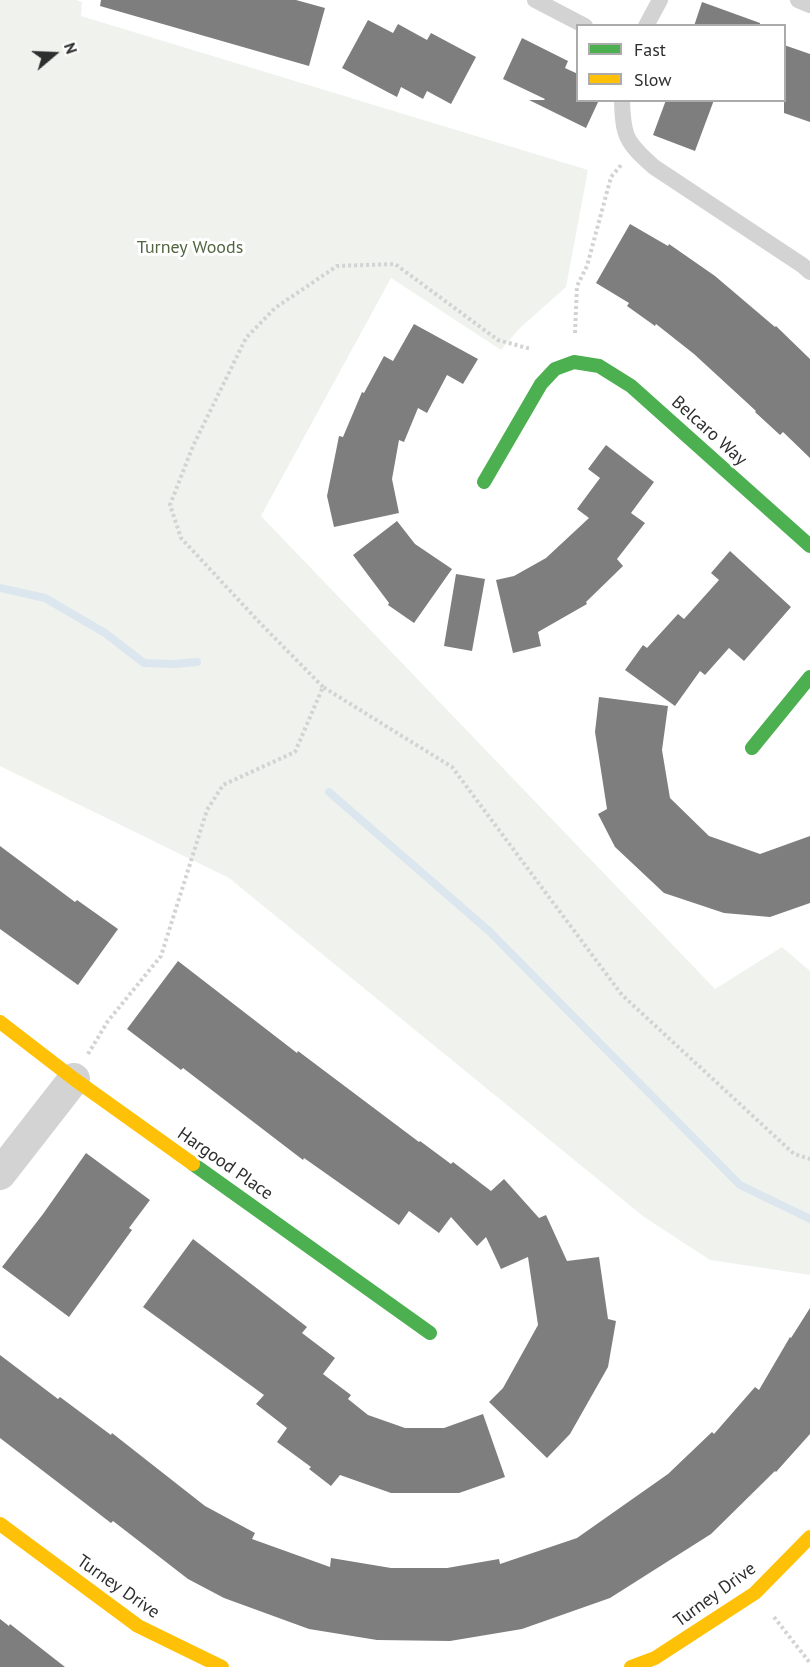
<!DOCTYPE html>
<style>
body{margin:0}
#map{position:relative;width:810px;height:1667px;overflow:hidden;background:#fff;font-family:"PT Sans",sans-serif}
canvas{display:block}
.legend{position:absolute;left:576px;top:24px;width:210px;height:78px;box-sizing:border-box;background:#fff;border:2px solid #ababab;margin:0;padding:8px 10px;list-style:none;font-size:18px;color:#2e2e2e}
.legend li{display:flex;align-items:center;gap:12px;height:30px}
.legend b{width:30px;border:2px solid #ababab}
.north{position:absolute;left:24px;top:24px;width:60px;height:60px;-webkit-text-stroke:4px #fff;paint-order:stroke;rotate:71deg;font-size:16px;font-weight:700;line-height:24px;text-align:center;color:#2e2e2e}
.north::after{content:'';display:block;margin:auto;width:21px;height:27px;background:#2e2e2e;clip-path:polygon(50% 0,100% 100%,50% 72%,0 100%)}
</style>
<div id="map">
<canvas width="810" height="1667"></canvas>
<ul class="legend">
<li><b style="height:8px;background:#4caf50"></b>Fast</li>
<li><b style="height:8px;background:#ffc107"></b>Slow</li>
</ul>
<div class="north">N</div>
</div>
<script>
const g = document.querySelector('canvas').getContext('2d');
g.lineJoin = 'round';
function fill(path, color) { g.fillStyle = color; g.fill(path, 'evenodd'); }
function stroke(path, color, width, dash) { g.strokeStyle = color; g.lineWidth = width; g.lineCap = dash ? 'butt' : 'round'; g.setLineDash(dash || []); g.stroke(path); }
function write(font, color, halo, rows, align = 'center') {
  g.font = font + ' "PT Sans",sans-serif'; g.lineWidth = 6; g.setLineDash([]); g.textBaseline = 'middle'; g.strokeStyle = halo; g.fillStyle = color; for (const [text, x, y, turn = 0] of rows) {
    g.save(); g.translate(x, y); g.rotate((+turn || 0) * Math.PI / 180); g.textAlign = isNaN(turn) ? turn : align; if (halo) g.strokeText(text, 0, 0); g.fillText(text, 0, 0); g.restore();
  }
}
fill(new Path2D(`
 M 0,0 L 76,0 L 82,2 L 81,16 L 588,170 L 566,287 L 520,328 L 501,350 L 391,278 L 261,516 L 715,989 L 782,947 L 810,971 L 810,1275 L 710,1260 L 644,1217 L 229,878 L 0,766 Z`), '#f0f3ed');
stroke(new Path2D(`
 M 0,588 L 45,598 L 105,633 L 144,663 L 175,664 L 197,662
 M 329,792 L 489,931 L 740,1185 L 810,1219`), '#dbe6ee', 8);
fill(new Path2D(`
 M 101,0 L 296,0 L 325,8 L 309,66 L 100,6 Z
 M 702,2 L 760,23 L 760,26 L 694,26 Z
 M 368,20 L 393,33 L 398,24 L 427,40 L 431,33 L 476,57 L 451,104 L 427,91 L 423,99 L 401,87 L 397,97 L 342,68 Z
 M 522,38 L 568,61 L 565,68 L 578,74 L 578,100 L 599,100 L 586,128 L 529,100 L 544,100 L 545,99 L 503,79 Z
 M 784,45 L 810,54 L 810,122 L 784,113 Z
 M 666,100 L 714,100 L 695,151 L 653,135 Z
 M 630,224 L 668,246 L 669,244 L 715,276 L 775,327 L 776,326 L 810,359 L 810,458 L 783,432 L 780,435 L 755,412 L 756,411 L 694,354 L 656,324 L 655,326 L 627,306 L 629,303 L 596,283 Z
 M 414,324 L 478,359 L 463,384 L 447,375 L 427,413 L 418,408 L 404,442 L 399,440 L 392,479 L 399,513 L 334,527 L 327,496 L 339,436 L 343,437 L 362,392 L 364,393 L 384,356 L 393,361 Z
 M 606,445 L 654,482 L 631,513 L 645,523 L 617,559 L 623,566 L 586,602 L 587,604 L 538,632 L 541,646 L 513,653 L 496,580 L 514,576 L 546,558 L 589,518 L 577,509 L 600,478 L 588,469 Z
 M 397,521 L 415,544 L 452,569 L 414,623 L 388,605 L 389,603 L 353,555 Z
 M 730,551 L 791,607 L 744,661 L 729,648 L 705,675 L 700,671 L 675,706 L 625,670 L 643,645 L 647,648 L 678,614 L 684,619 L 719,580 L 711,573 Z
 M 456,574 L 485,579 L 472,651 L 444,646 Z
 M 599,697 L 668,706 L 662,750 L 670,798 L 709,836 L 760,854 L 810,836 L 810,903 L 770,917 L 724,913 L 664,893 L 615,847 L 598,814 L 607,809 L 595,732 Z
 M 0,846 L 75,902 L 77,900 L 118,929 L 78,985 L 0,929 Z
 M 178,961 L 297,1053 L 298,1051 L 419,1142 L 420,1141 L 451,1164 L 453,1162 L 491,1191 L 504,1179 L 539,1218 L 546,1215 L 567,1261 L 599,1257 L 608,1319 L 616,1321 L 608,1367 L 570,1434 L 547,1458 L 489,1402 L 503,1388 L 538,1325 L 528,1257 L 501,1269 L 486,1237 L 477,1246 L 451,1217 L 439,1233 L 409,1211 L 399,1225 L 304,1158 L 303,1160 L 183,1068 L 181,1070 L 127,1029 Z
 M 86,1153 L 150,1200 L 129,1228 L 132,1230 L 69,1317 L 2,1267 L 43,1214 Z
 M 193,1239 L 307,1327 L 302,1333 L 335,1358 L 323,1374 L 351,1395 L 348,1399 L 368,1415 L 405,1428 L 444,1428 L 483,1414 L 505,1477 L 459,1493 L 391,1493 L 340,1475 L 331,1486 L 309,1469 L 311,1467 L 277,1442 L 287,1428 L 256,1404 L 264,1395 L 143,1307 Z
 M 810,1308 L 810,1434 L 776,1472 L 775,1471 L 711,1534 L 610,1598 L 522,1629 L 450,1641 L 377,1640 L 309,1629 L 224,1598 L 188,1579 L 113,1521 L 111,1523 L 0,1438 L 0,1355 L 58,1399 L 60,1397 L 111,1435 L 112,1433 L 205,1506 L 255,1533 L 252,1539 L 330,1567 L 331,1558 L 391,1568 L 447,1568 L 499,1559 L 500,1564 L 577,1538 L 668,1474 L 712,1432 L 714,1434 L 755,1387 L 759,1390 L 790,1337 L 791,1338 Z
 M 0,1619 L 9,1626 L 10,1624 L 65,1667 L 0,1667 Z`), '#7e7e7e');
stroke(new Path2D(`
 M 575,333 L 577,286 L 587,266 L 611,177 L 622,164
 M 323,687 L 260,623 L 181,538 L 170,505 L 193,446 L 246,338 L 275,308 L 337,266 L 395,264 L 498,340 L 531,349
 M 88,1054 L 108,1021 L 161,956 L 207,810 L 223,785 L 295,752 L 323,687 L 452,767 L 622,995 L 794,1154 L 810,1159
 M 774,1617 L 810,1663`), '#d3d3d3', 4, [3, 3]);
stroke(new Path2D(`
 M 535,0 L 585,26
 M 798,0 L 810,5
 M 646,26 L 660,0
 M 622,100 C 623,137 626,142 654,167 L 802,265 L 810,272`), '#d3d3d3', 16);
stroke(new Path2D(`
 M 0,1174 L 74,1079`), '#d3d3d3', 32);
stroke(new Path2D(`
 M 484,482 L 541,384 L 555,369 L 574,362 L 599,366 L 631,386 L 810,546
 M 752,748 L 810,677
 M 193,1164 L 430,1333`), '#4caf50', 14);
stroke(new Path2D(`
 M 0,1022 L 74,1079 L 193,1164
 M 0,1524 L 138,1626 L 222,1667
 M 631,1667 L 655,1658 L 755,1593 L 810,1537`), '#ffc107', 14);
write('18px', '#516541', '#fff', [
 ["Turney Woods",190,248]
]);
write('18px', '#2e2e2e', '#fff', [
 ["Belcaro Way",709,431,42],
 ["Hargood Place",225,1164,35],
 ["Turney Drive",118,1587,35],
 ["Turney Drive",715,1595,-36]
]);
</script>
